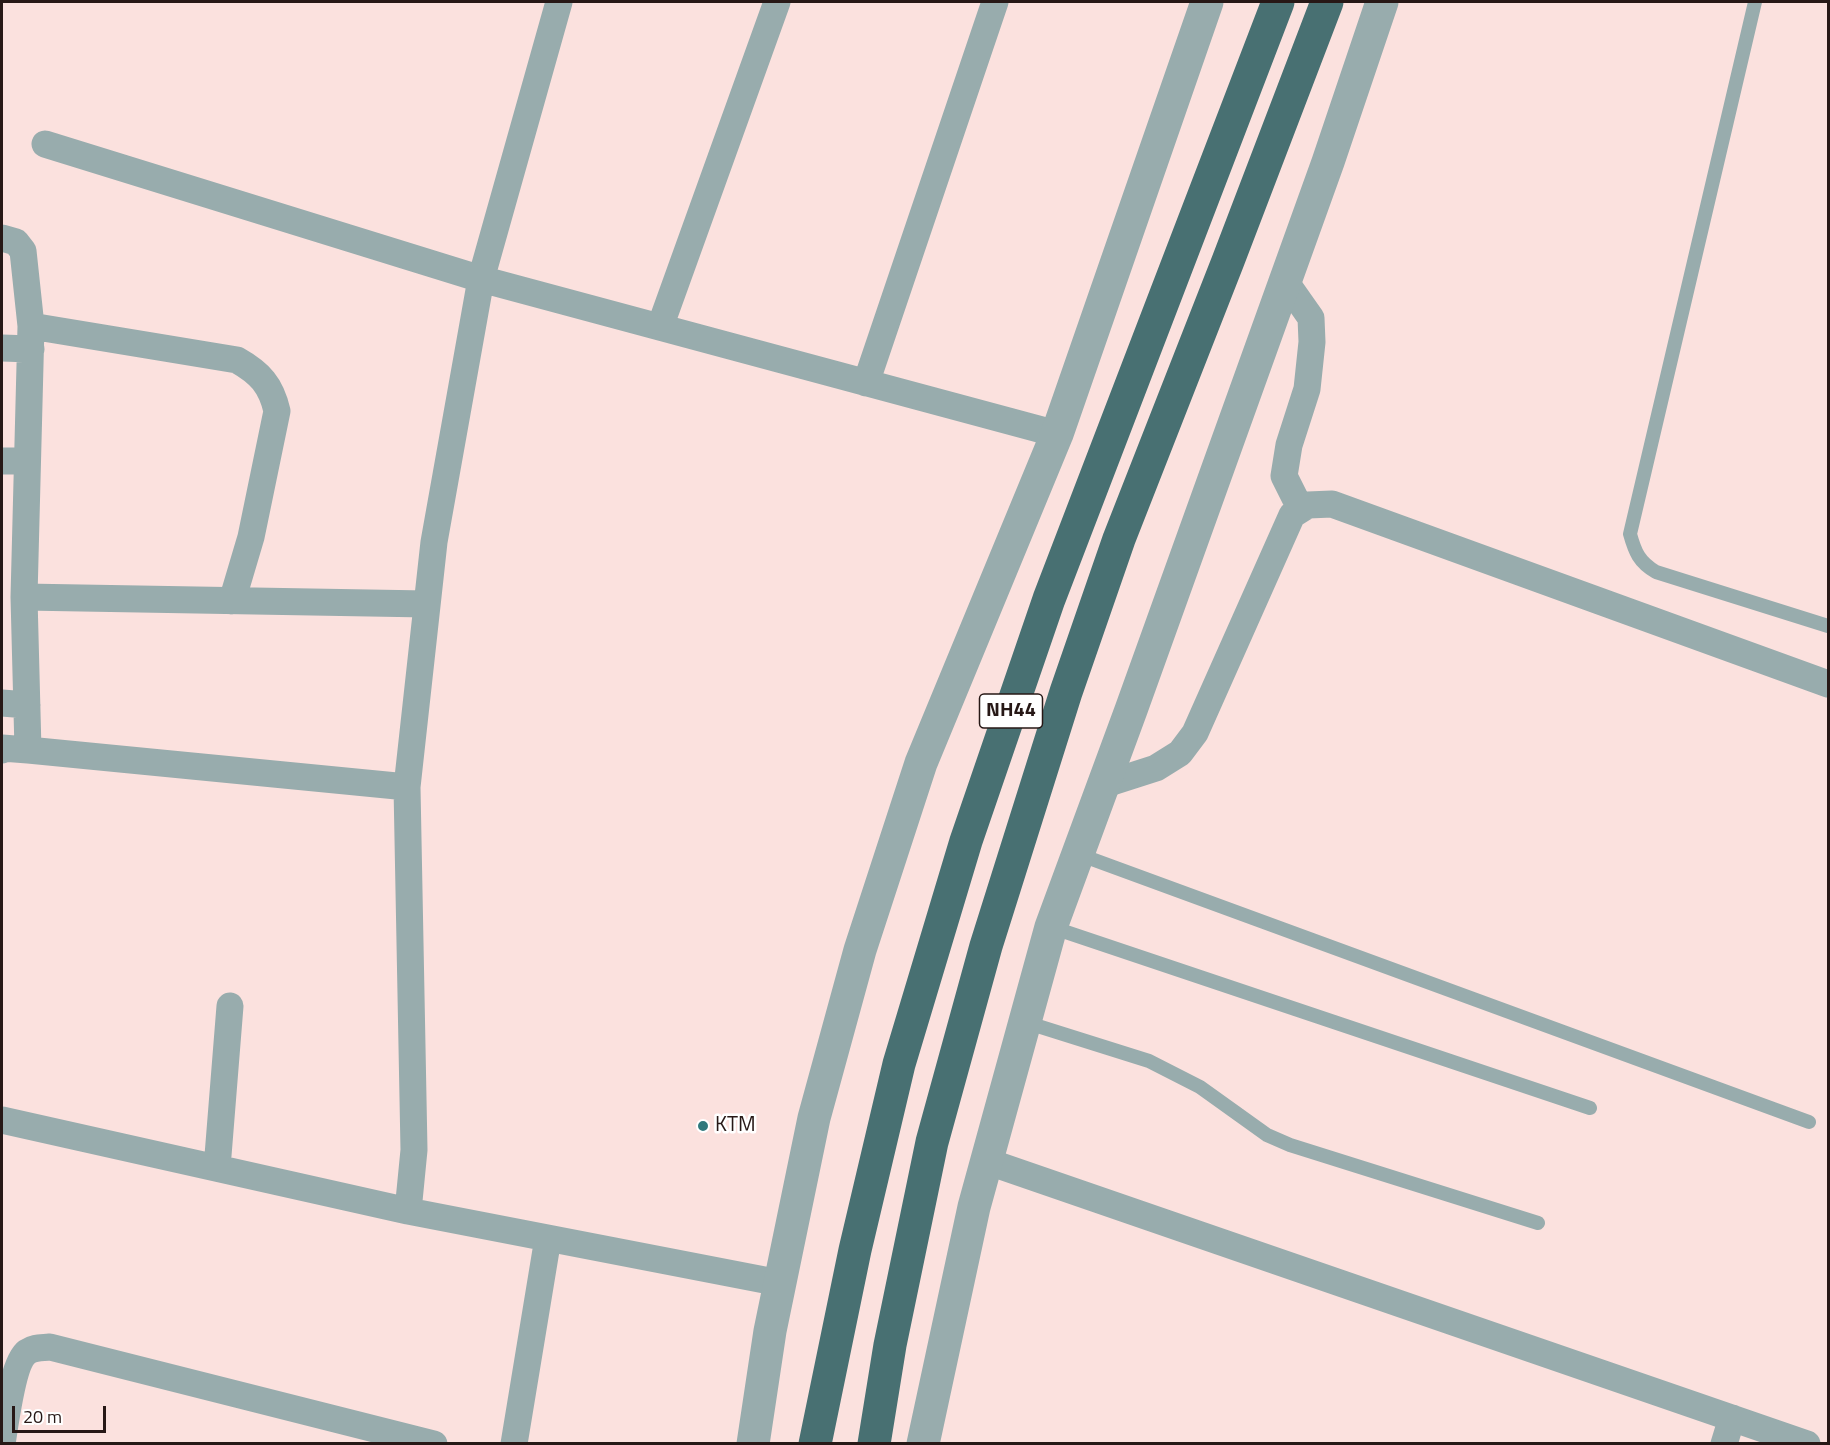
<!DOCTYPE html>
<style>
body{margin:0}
#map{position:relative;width:1830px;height:1445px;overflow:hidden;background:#fbe1de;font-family:"Titillium Web",sans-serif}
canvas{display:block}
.frame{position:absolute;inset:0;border:3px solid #271816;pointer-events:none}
.scale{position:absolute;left:12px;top:1406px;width:94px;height:27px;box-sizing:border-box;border:3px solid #271816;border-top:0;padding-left:8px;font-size:18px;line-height:21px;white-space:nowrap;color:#271816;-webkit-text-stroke:4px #fff;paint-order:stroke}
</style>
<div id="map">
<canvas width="1830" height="1445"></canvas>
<div class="frame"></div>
<div class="scale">20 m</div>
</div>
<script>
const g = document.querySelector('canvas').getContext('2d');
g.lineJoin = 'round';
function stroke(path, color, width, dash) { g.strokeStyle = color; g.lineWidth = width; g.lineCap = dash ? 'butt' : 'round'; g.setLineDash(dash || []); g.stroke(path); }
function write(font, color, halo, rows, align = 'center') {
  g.font = font + ' "Titillium Web",sans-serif'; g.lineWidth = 5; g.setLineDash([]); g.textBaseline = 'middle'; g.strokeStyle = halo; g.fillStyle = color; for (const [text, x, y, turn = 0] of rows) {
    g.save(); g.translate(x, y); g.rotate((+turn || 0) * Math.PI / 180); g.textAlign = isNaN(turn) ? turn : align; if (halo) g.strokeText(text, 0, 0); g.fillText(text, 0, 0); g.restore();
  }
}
stroke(new Path2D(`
 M 1755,2 L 1630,534 C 1635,552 1639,562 1656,572 L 1828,626
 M 1078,854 L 1809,1122
 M 1051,927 L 1590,1108
 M 1025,1022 L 1149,1061 L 1200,1087 L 1267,1135 L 1290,1145 L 1538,1223`), '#98acad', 14);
stroke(new Path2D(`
 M 45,144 L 481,279 L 1057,434
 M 2,238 L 16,242 L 23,251 L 31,326 L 24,597 L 28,750
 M 1285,281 L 1311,318 L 1312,342 L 1307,389 L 1289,445 L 1284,476 L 1300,508
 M 31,326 L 237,360 C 260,373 271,385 277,411 L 251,537 L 232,601
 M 660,327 L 777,2
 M 2,348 L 31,349
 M 866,383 L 995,2
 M 2,461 L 27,461
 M 24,597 L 427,604
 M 2,703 L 27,705
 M 2,750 L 2,748 L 28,750 L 407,787
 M 1103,785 L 1156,768 L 1180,753 L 1195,733 L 1292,515 L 1308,505 L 1332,504 L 1828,684
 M 2,1120 L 408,1211 L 780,1283
 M 986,1161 L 1807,1444
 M 217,1168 L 230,1006
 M 408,1211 L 414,1150 L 407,787 L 434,542 L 481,279 L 559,2
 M 2,1444 C 5,1425 13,1362 27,1352 C 34,1347 42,1348 50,1347 L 434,1444
 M 514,1444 L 548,1238
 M 1724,1444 L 1732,1418`), '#98acad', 27);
stroke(new Path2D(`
 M 753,1444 L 770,1331 L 814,1118 L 860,950 L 921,763 L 1057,434 L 1207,2
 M 923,1444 L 974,1207 L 1051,927 L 1131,710 L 1328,162 L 1382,2`), '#98acad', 33);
stroke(new Path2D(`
 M 815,1444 L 855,1250 L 899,1064 L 966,841 L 1049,599 L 1278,2
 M 874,1444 L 890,1345 L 932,1142 L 986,946 L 1066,692 L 1119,539 L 1228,261 L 1327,2`), '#487072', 33);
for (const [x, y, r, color] of [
 [703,1126,6,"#2f787c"]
]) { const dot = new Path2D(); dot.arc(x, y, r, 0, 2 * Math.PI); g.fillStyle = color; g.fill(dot); stroke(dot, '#fff', 2); }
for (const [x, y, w] of [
 [1011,711,63]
]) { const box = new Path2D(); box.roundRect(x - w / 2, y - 17, w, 34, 4.5); g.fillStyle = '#fff'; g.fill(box); stroke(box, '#271816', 1.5); }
write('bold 20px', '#271816', null, [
 ["NH44",1011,711]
]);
write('21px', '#271816', '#fff', [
 ["KTM",715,1126]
], 'left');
</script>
